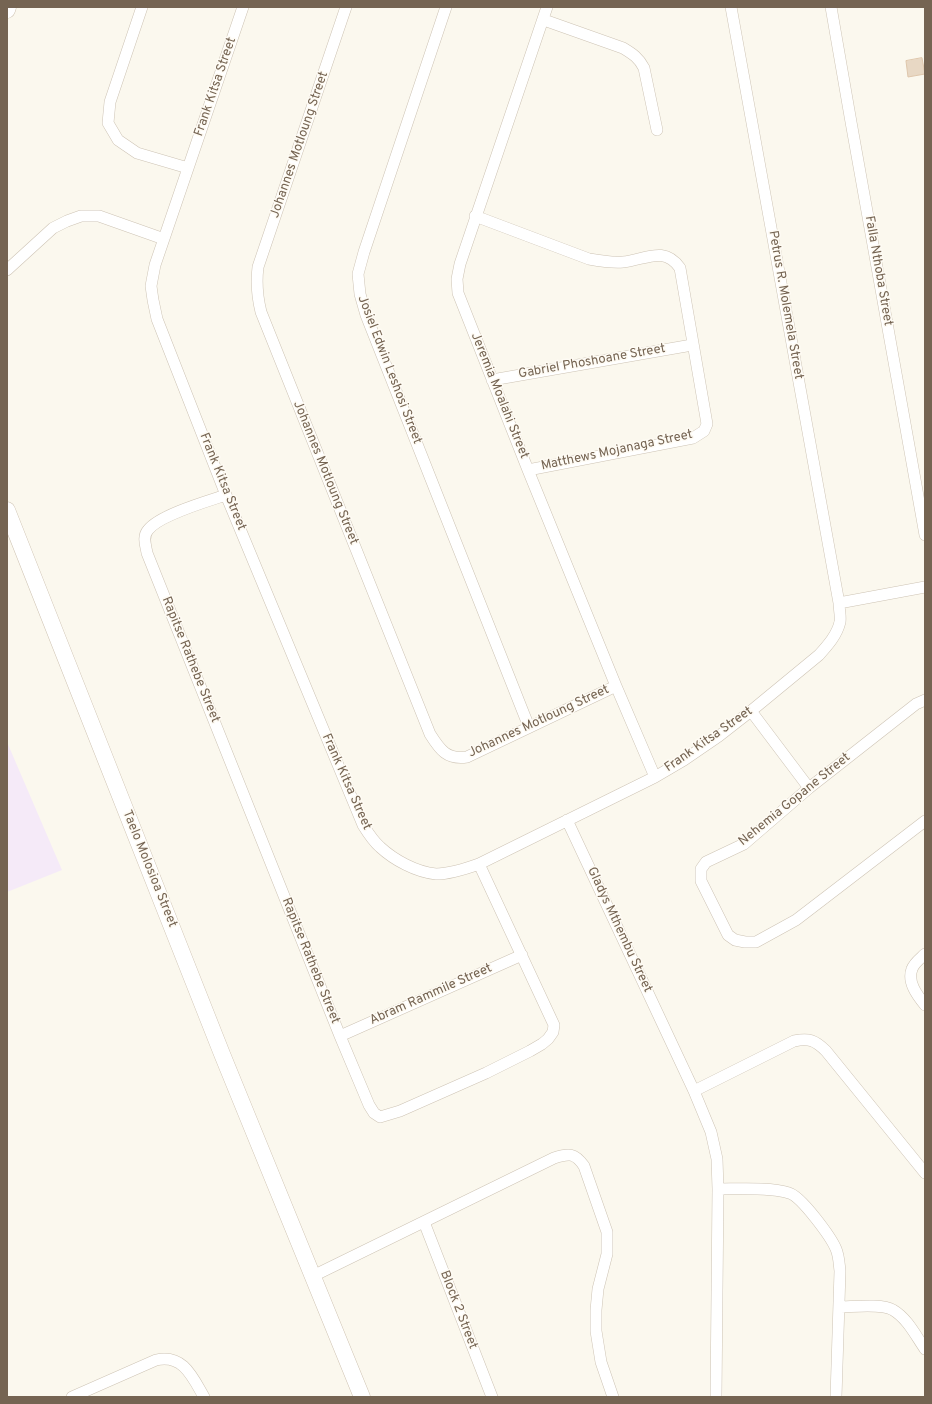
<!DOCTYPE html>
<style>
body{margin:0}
#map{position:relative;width:932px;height:1404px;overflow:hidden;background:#fbf8ee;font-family:Overpass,sans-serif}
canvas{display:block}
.frame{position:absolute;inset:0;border:8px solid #756452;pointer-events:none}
</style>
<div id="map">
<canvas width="932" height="1404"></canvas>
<div class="frame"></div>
</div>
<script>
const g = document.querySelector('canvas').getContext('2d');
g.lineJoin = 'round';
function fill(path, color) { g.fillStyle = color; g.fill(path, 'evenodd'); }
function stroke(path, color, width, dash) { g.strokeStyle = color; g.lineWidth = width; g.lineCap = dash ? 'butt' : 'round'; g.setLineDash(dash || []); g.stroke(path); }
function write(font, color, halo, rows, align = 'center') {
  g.font = font + ' Overpass,sans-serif'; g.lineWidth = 3; g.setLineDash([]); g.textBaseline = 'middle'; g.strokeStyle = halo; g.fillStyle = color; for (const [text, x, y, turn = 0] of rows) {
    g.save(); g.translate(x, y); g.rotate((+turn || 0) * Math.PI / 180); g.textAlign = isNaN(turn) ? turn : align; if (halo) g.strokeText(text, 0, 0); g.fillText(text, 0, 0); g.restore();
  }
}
fill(new Path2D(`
 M 7,742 L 62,870 L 7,892 Z`), '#f5eaf8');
const building = new Path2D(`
 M 922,58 L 925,74 L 908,77 L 906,61 Z`);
fill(building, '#e8d8c4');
stroke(building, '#dec6ab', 1);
const street = new Path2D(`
 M 142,7 L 110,102 L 108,123 L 118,140 L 137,153 L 188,168
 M 243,7 L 155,265 L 151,286 L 153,300 L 157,319 L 226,495 L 363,825 C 368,833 373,841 380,847 C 394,860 416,872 436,874 C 450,874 465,869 479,864 L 655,777 L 684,760 L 719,736 L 751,711 L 819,655 C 828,645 837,635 840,622 C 841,616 839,609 839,603 L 731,7
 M 346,7 L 258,267 C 256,283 257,296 261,312 L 430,734 C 440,750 447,760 467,757 L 616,686
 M 446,7 L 364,252 L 358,274 L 360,294 L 366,315 L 529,727
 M 547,7 L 460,264 L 457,279 L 458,293 L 528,470 L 616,686 L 655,777
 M 831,7 L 851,122 L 925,535
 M 544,20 L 623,48 C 633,54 639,58 644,68 L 657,130
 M 475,216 L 589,259 C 600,261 612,263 623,262 C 645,260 664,245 680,268 L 707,424 L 704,431 L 693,438 L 528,470
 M 7,270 L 53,228 L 67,221 L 81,216 L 99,216 L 164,239
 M 492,380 L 692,345
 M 226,495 C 208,501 159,515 148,530 C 142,537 146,546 147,553 L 340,1036 L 369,1105 L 374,1113 L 380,1117 L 400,1111 L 486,1073 L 530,1051 L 542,1044 L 548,1039 L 553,1032 L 554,1025 L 479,864
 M 839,603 L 925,587
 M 925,700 L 916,704 L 809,788 L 744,844 L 706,862 L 701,869 L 701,881 L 728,935 L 735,940 L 745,942 L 756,942 L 796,920 L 925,821
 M 751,711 L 809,788
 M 567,820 L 694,1091 L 711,1132 L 717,1159 L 718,1189 L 716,1397
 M 925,954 C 921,958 914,963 912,969 C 907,982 917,995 925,1005
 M 340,1036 L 522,955
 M 694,1091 L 794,1041 C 809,1038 815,1040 826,1051 L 925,1173
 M 718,1189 C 738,1189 771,1187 789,1193 C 801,1196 831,1237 836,1249 C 839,1256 839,1263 840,1271 L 836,1397
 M 424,1222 L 492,1397
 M 313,1276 L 554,1158 C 569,1153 575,1153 584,1166 L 607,1232 L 607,1254 L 598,1289 L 596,1310 L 596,1331 L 601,1362 L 613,1397
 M 839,1307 C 852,1307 882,1303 893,1310 C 907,1318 916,1336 925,1349
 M 72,1397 L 156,1360 C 183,1354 192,1376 204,1397`);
const secondary = new Path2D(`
 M 7,10 L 8,7
 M 7,510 L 222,1054 L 362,1397`);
stroke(street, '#cdc3b4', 12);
stroke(secondary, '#cfc3b2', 17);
stroke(street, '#fff', 11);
stroke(secondary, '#fff', 16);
write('13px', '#756452', '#fefbf4', [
 ["Frank Kitsa Street",216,87,-71],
 ["Johannes Motloung Street",300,145,-71],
 ["Falla Nthoba Street",878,271,80],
 ["Petrus R. Molemela Street",785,305,80],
 ["Gabriel Phoshoane Street",592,362,-10],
 ["Josiel Edwin Leshosi Street",389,370,69],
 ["Jeremia Moalahi Street",499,396,68],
 ["Matthews Mojanaga Street",617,451,-12],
 ["Johannes Motloung Street",325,473,68],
 ["Frank Kitsa Street",222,482,68],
 ["Rapitse Rathebe Street",190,660,68],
 ["Johannes Motloung Street",539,722,-25],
 ["Frank Kitsa Street",709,740,-35],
 ["Frank Kitsa Street",346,782,66],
 ["Nehemia Gopane Street",795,800,-39],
 ["Taelo Molosioa Street",149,869,68],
 ["Gladys Mthembu Street",619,930,65],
 ["Rapitse Rathebe Street",310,961,68],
 ["Abram Rammile Street",431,995,-24],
 ["Block 2 Street",458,1310,69]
]);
</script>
